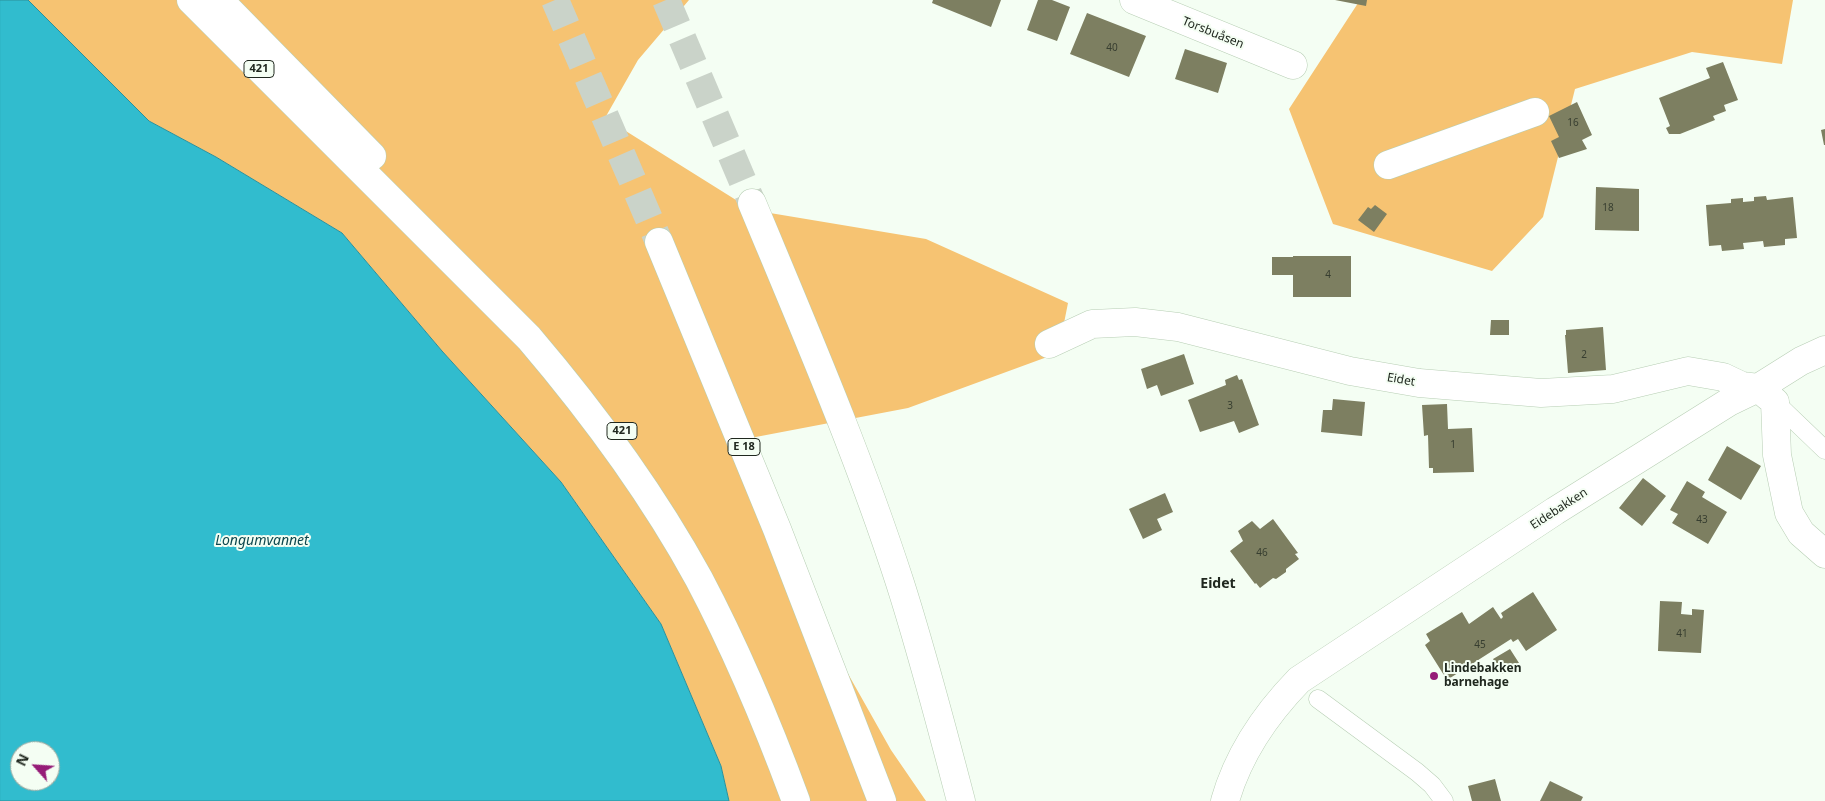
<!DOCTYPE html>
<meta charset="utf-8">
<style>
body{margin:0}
#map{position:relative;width:1825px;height:801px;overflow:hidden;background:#f4fef3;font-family:"Noto Sans",sans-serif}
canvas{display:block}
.north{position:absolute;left:10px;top:741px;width:50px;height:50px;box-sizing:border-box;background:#f4fef3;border:1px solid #9fa89e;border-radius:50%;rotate:296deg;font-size:14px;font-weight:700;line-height:20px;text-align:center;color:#20281f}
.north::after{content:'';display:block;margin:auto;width:18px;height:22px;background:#951c77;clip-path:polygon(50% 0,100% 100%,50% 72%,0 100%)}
</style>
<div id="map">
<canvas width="1825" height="801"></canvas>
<div class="north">N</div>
</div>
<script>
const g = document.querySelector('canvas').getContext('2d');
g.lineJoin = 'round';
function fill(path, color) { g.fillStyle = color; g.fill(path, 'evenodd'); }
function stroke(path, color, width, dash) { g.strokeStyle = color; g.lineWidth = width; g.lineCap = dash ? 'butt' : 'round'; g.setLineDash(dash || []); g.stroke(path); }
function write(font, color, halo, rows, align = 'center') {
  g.font = font + ' "Noto Sans",sans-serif'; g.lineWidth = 4; g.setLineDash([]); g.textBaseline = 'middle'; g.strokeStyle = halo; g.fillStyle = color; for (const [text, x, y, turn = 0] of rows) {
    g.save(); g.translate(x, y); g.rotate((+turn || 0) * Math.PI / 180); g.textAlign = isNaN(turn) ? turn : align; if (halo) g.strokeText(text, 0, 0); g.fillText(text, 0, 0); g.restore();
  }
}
fill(new Path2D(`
 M 28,0 L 689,0 L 638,60 L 605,118 L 752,210 L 926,239 L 1068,303 L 1058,353 L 908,408 L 740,440 L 803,594 L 891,750 L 926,801 L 729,801 L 721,766 L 661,624 L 561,482 L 442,351 L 342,233 L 216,157 L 149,121 Z
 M 1360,0 L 1793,0 L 1782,64 L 1692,52 L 1575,89 L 1543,217 L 1492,271 L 1333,224 L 1289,109 Z`), '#f6c372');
const water = new Path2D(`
 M 0,0 L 28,0 L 149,121 L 216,157 L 342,233 L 442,351 L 561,482 L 661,624 L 721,766 L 729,801 L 0,801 ZM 20,751 L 50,751 L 50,781 L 20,781 Z`);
fill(water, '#31bcce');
stroke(water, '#2c909a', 1);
fill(new Path2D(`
 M 933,0 L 1001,0 L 991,27 L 932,3 Z
 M 1038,0 L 1052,0 L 1070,7 L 1057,41 L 1027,30 Z
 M 1335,0 L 1367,0 L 1366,6 Z
 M 1087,13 L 1146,36 L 1129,77 L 1070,54 Z
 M 1185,49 L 1227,63 L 1218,93 L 1175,79 Z
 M 1723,62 L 1738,100 L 1724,105 L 1726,111 L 1713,116 L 1715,120 L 1680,134 L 1669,134 L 1666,128 L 1670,126 L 1659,98 L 1710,78 L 1706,68 Z
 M 1577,102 L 1592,135 L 1582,140 L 1587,149 L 1559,158 L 1551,141 L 1559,137 L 1549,116 Z
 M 1825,129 L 1825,145 L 1824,145 L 1821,130 Z
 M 1596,187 L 1639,189 L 1639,231 L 1595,230 Z
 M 1766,196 L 1767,200 L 1793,197 L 1797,238 L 1785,239 L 1785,245 L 1764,247 L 1763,241 L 1743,243 L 1744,249 L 1722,251 L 1721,245 L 1709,246 L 1706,205 L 1731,203 L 1731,199 L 1743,198 L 1743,202 L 1754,201 L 1754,197 Z
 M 1375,205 L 1387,214 L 1374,232 L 1358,220 L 1368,207 L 1371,209 Z
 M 1293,256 L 1351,256 L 1351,297 L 1293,297 L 1293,275 L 1272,275 L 1272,257 L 1293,257 Z
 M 1491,320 L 1509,320 L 1509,335 L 1490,335 Z
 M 1603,327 L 1606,370 L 1568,373 L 1565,335 L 1566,335 L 1566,330 Z
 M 1184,354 L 1194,384 L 1161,396 L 1157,385 L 1147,389 L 1141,369 Z
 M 1237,375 L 1239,380 L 1242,379 L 1259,425 L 1239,433 L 1234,421 L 1200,432 L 1188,400 L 1226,385 L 1225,380 Z
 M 1333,399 L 1365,402 L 1362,436 L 1321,432 L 1323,410 L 1332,410 Z
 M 1447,404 L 1448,429 L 1472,428 L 1474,472 L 1433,473 L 1433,468 L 1429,468 L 1428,435 L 1424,436 L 1422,405 Z
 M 1727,446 L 1761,466 L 1741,500 L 1708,480 Z
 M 1643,478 L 1666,496 L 1642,526 L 1619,508 Z
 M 1687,481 L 1705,492 L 1702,497 L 1727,512 L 1708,544 L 1672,523 L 1678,514 L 1670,510 Z
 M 1165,493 L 1173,512 L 1157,519 L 1162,530 L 1143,539 L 1129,509 Z
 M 1273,519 L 1298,553 L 1295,554 L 1299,559 L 1286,569 L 1286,572 L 1276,579 L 1273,578 L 1260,588 L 1256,583 L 1255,584 L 1230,551 L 1243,541 L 1238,531 L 1252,521 L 1260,529 Z
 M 1533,592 L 1557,630 L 1526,651 L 1518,639 L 1513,642 L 1511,639 L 1447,680 L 1425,645 L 1430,641 L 1426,634 L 1462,612 L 1469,624 L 1493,607 L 1501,619 L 1503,617 L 1501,613 Z
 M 1660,601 L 1682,602 L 1681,614 L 1692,615 L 1692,609 L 1704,610 L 1701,653 L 1658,651 Z
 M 1510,649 L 1519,663 L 1502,674 L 1493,659 Z
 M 1495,779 L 1501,801 L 1472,801 L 1468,786 Z
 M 1550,781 L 1583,797 L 1581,801 L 1540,801 Z`), '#7d7f61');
stroke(new Path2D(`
 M 555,0 L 659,242
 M 666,0 L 752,203`), '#cad3c9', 28, [28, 14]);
const lane = new Path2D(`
 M 1775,402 L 1825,450
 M 1318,699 L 1417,772 L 1432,785 L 1444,801`);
const street = new Path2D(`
 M 1134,0 L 1293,65
 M 1388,165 L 1535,112
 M 1049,344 L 1092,324 L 1135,322 L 1178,327 L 1350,371 L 1419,383 L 1541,393 L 1613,389 L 1688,371 L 1723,377 L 1742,386 L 1758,388 L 1775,402 L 1777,455 L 1789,513 L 1801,533 L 1825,554
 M 1225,801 C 1238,755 1266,714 1299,680 L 1555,511 L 1729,402 L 1758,388 L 1801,361 L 1825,350`);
const primary = new Path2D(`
 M 191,0 L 529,338 C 593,413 652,493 699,579 C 737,651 768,725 796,801
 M 219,0 L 372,156`);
const highway = new Path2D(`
 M 752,203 C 804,328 858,453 900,583 C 923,655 942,728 961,801
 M 659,242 L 777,529 L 882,801`);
stroke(lane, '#b7ceb4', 19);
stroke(street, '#b7ceb4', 29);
stroke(primary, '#b7ceb4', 29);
stroke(highway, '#b7ceb4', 29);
stroke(lane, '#fff', 18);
stroke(street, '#fff', 28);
stroke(primary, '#fff', 28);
stroke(highway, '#fff', 28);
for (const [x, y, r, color] of [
 [1434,676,5,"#951c77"]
]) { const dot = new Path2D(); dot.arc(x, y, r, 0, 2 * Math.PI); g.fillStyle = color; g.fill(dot); stroke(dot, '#f4fef3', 2); }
write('10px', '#373e30', null, [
 ["40",1112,48],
 ["16",1573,123],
 ["18",1608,208],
 ["4",1328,275],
 ["2",1584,355],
 ["3",1230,406],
 ["1",1453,445],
 ["43",1702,520],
 ["46",1262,553],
 ["41",1682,634],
 ["45",1480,645]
]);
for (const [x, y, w] of [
 [259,69,30],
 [622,431,30],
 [744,447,32]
]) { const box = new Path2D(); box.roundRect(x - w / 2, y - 8.5, w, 17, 4); g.fillStyle = '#f4fef3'; g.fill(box); stroke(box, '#20281f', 1); }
write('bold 11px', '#20281f', null, [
 ["421",259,69],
 ["421",622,431],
 ["E 18",744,447]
]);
write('12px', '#20281f', '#f4fef3', [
 ["Torsbuåsen",1213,33,22],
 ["Eidet",1401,380,10],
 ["Eidebakken",1559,509,-33]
]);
write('bold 12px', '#20281f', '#f4fef3', [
 ["Lindebakken",1444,669],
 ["barnehage",1444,683]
], 'left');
write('italic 14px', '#0d484f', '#f4fef3', [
 ["Longumvannet",262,541]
]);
write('bold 14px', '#20281f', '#f4fef3', [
 ["Eidet",1218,584]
]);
</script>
